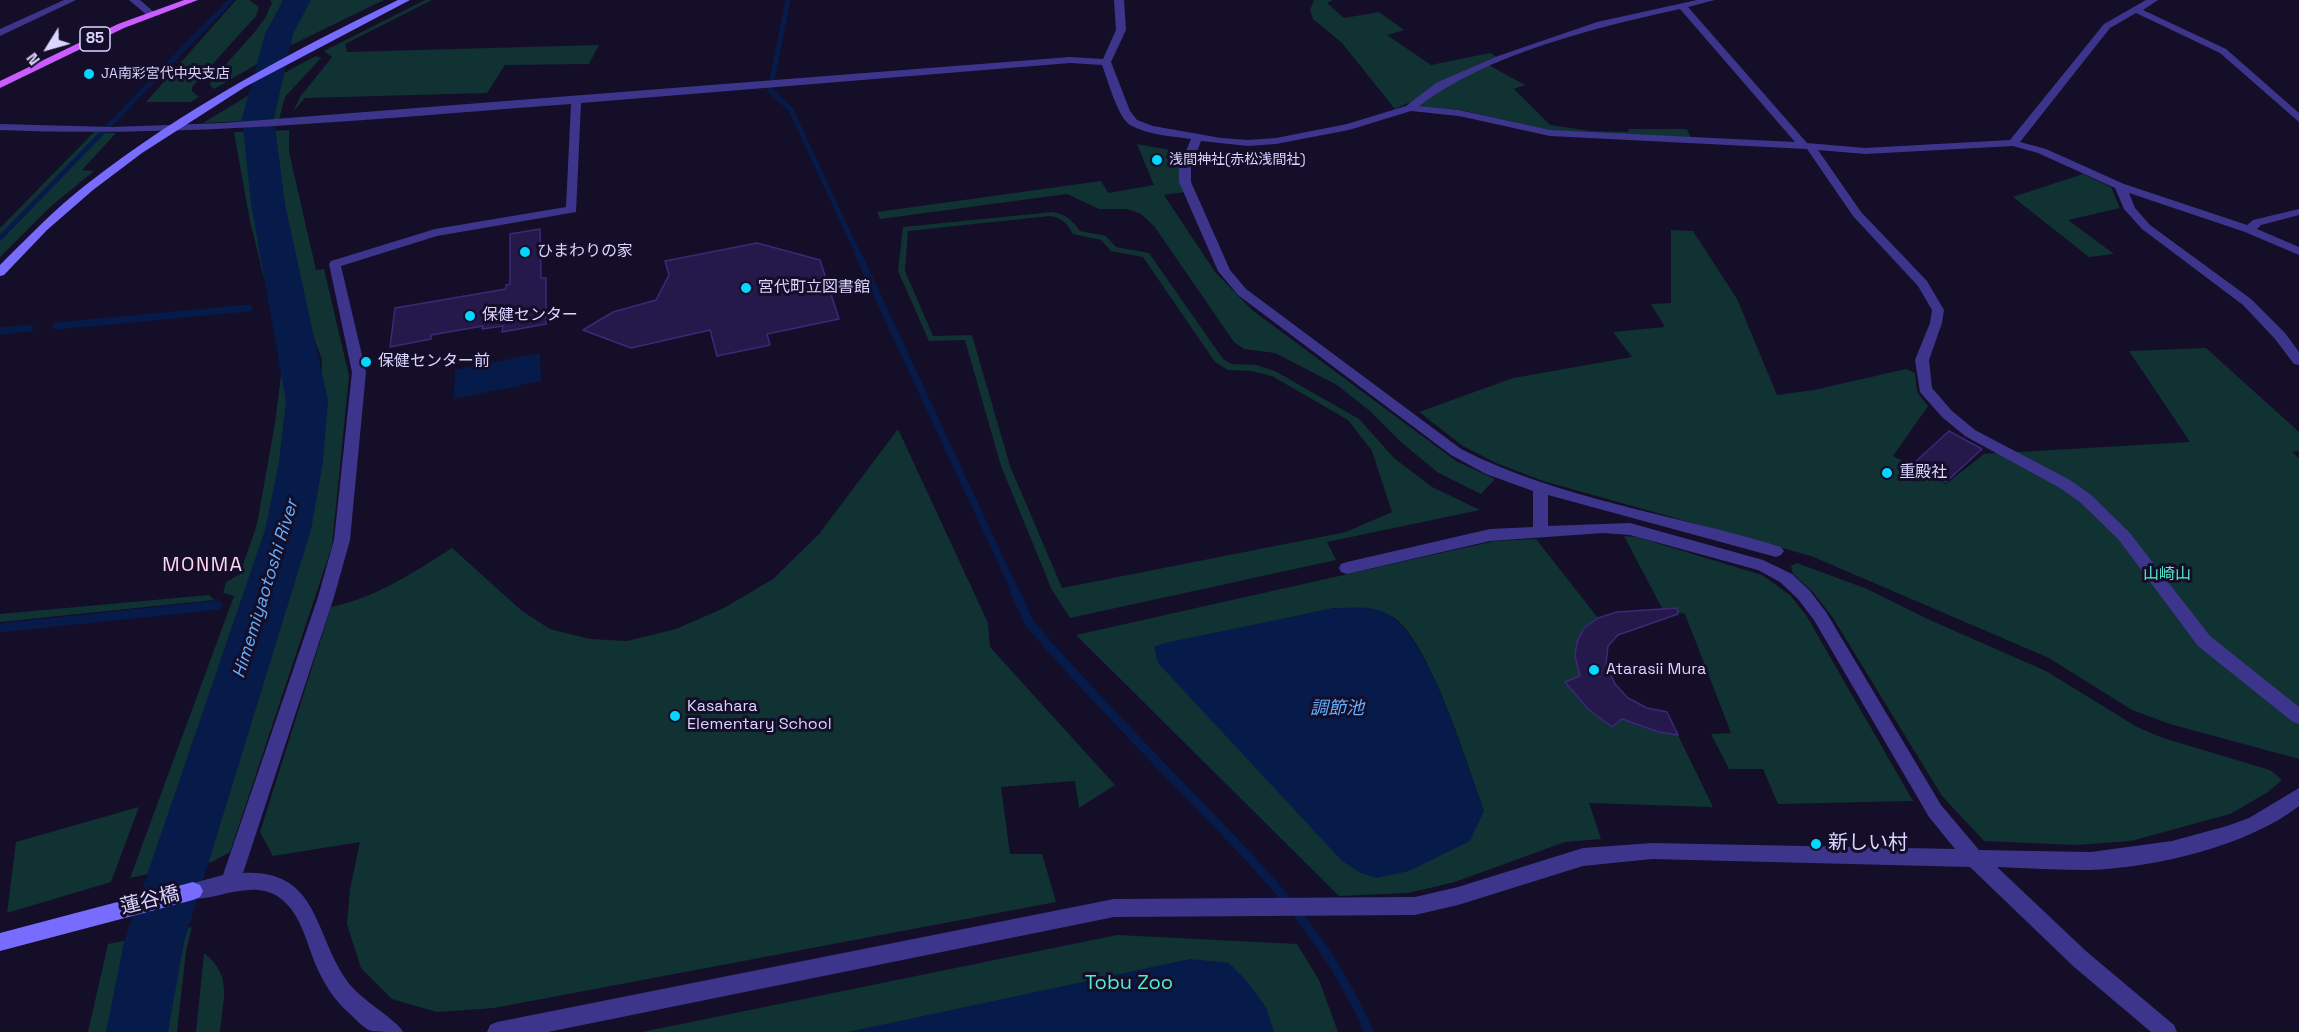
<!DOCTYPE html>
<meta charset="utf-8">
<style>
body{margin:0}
#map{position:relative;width:2299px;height:1032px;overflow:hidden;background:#140e29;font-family:"Space Grotesk",sans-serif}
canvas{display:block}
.north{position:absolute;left:18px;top:18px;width:60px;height:60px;-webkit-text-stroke:4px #140e29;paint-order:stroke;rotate:233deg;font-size:16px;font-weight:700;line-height:24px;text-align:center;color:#dcd5ff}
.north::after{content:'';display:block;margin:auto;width:21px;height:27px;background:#dcd5ff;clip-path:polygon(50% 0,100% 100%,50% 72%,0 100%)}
</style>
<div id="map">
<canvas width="2299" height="1032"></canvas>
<div class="north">N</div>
</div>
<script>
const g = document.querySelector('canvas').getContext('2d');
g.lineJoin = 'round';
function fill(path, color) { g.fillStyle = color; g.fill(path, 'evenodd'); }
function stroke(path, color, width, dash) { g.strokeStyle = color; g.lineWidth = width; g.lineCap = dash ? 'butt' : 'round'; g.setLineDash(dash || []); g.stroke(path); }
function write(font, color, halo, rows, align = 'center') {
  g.font = font + ' "Space Grotesk","Noto Sans JP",sans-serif'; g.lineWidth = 6; g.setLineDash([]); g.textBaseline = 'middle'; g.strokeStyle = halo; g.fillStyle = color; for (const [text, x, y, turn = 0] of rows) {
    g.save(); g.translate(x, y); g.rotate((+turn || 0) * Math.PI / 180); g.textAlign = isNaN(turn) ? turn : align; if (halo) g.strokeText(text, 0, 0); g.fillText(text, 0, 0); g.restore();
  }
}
fill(new Path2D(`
 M 236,0 L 249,0 L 259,7 L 256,16 L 192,87 L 192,91 L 199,97 L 191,102 L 146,102 Z
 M 270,0 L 289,0 L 259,63 L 214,89 L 210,85 L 211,81 L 253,34 L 265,18 L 272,3 Z
 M 304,0 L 384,0 L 283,49 L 293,18 Z
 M 425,0 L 432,0 L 345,44 L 347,52 L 599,45 L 589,64 L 505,65 L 487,93 L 305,98 L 293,112 L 300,97 L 332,57 L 324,51 Z
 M 1314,0 L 1333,0 L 1327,3 L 1344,18 L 1379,12 L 1404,30 L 1387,35 L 1431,65 L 1490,53 L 1497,57 L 1485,63 L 1525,85 L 1514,89 L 1550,125 L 1590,131 L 1629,132 L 1628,129 L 1687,129 L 1691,138 L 1547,130 L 1461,110 L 1418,106 L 1408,103 L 1395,109 L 1342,43 L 1313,19 L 1310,10 Z
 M 316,56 L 321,58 L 285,97 L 279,119 L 269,119 C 265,76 283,74 316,56 Z
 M 254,92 L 247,107 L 247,121 L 203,123 Z
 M 289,130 L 289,152 L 316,270 L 324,269 L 349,376 L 332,546 L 230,852 L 212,862 L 191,866 L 226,766 L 307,515 L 319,432 L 322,360 L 301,301 L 282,228 L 273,178 L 270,131 Z
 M 94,132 L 116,133 L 82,170 L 94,171 L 50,207 L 0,257 L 0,228 Z
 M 234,132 L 246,132 L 255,189 L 288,326 L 295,372 L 290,448 L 273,541 L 162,871 L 130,878 L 234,596 L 223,593 L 226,582 L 240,574 L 257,524 L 275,423 L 282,368 L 270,302 L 250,221 Z
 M 1137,144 L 1187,153 C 1179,168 1176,177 1184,192 L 1164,195 L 1215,272 L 1252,310 L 1456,461 L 1495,479 L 1481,494 L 1437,472 L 1401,442 L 1370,411 L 1337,385 L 1275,353 L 1244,349 L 1234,342 L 1154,226 L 1141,214 L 1127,209 L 1099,209 L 1067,194 L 880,219 L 877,212 L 1101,181 L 1108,193 L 1154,185 Z
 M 2083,174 L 2111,187 L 2120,208 L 2068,220 L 2114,254 L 2089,257 L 2013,197 Z
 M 1053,212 C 1067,215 1072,220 1080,231 L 1106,236 L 1116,247 L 1149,253 L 1223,359 L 1232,364 L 1256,365 L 1275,371 L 1359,419 L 1394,458 L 1432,487 L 1480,510 L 1327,542 L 1336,560 L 1070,618 L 1052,590 L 1001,466 L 965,340 L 929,341 L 898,271 L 903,227 ZM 1050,216 C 1063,218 1067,224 1073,234 L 1101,240 L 1111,251 L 1143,257 L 1215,362 L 1228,370 L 1251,371 L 1272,376 L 1348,420 L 1372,451 L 1392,512 L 1346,532 L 1062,588 L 1010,466 L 972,335 L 933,336 L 905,271 L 908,231 Z
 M 1671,230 L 1693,231 L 1737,299 L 1777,395 L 1814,390 L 1906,369 L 1915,373 L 1917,392 L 1928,406 L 1893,456 L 1946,484 L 1984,454 L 2190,442 L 2129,351 L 2206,348 L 2299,432 L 2299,451 L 2292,452 L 2299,458 L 2299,759 L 2170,724 L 2132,710 L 2049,658 L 1811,556 L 1543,481 L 1496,463 L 1463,446 L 1419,412 L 1513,378 L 1632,357 L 1613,332 L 1665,327 L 1651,304 L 1671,303 Z
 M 898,429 L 988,623 L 990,647 L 1115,785 L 1079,808 L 1075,781 L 1001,787 L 1010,854 L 1042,854 L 1056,902 L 494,1008 L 437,1012 L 392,999 L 361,968 L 347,924 L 350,889 L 360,842 L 273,856 L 260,832 L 331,607 C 375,598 415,572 452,548 L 522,611 L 550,629 L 590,639 L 627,641 L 676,629 L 724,608 L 773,579 L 819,534 Z
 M 1624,536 L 1637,537 L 1762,575 L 1790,595 L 1806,615 L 1913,801 L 1778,804 L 1763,769 L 1729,769 L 1711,734 L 1731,733 L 1685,614 L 1663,610 Z
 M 1536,539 L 1598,618 C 1574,635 1573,648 1580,676 L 1565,682 L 1589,710 L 1612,727 L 1622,719 L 1659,732 L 1678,735 L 1713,807 L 1589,803 L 1601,839 L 1565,842 L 1455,882 L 1408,893 L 1339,896 L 1076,635 L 1495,541 ZM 1334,608 C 1346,609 1384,612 1393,617 C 1430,641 1468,767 1484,811 L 1154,647 Z
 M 1797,563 L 1867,589 L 1932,621 L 2046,671 L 2137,727 L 2163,738 L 2270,770 L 2282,780 L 2268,792 L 2230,814 L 2131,841 L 2076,845 L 1984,841 L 1942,796 L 1833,618 L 1813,592 L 1793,574 L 1791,566 Z
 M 209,595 L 214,600 L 0,622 L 0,614 Z
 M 139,807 L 111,882 L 7,913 L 16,842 Z
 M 192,927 L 186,951 L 177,1032 L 152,1032 L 170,932 Z
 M 1117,935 L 1297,944 L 1319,980 L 1338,1032 L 642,1032 Z
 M 133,939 L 113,1032 L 88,1032 L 108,944 Z
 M 204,953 C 233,976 223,999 220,1032 L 196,1032 Z`), '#103233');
fill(new Path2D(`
 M 540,353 L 541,381 L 454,399 L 455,370 Z
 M 1334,608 C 1354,608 1375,604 1392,617 C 1432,646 1466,762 1484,811 L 1470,841 L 1409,871 L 1376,878 L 1359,872 L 1342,861 L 1158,663 L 1154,647 L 1165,643 Z
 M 1190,959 L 1229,963 L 1246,980 L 1266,1007 L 1274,1032 L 848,1032 Z`), '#061b49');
stroke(new Path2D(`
 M 788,0 L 770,90 L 791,110 L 859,256
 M 0,238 L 231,0`), '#061b49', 5);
stroke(new Path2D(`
 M 858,254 L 1015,591
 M 56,326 L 249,308
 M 0,331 L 30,328`), '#061b49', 7);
stroke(new Path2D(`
 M 1014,590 L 1030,624 L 1050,647 C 1097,700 1146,750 1194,800 C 1266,874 1327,936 1369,1032
 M 0,628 L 218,605`), '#061b49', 9);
fill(new Path2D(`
 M 283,0 L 311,0 L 293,34 L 274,118 L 285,204 L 328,401 L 323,462 L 311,530 L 184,942 L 168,1032 L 106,1032 L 124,942 L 265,530 L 279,462 L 286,401 L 251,204 L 242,118 L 265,34 Z`), '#061b49');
const building = new Path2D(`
 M 540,229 L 541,278 L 546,278 L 546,324 L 502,332 L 503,326 L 482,329 L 483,326 L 431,335 L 431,339 L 390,347 L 395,308 L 506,289 L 506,285 L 510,284 L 510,234 Z
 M 757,243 L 820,260 L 839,319 L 767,334 L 770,345 L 717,356 L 710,330 L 631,348 L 583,330 L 613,312 L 656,300 L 669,275 L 665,261 Z
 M 1949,431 L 1982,449 L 1946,482 L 1913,464 Z
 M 1677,608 L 1678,614 L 1618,635 L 1608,646 L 1606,664 L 1615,684 L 1628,698 L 1647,708 L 1667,712 L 1678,735 L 1659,732 L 1622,719 L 1612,727 L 1589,710 L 1565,682 L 1580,676 L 1575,656 L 1577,642 L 1584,628 L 1598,618 L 1617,612 Z`);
fill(building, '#25184b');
stroke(building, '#3d2879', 1.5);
fill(new Path2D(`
 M 64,0 L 76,0 L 0,36 L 0,29 Z
 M 129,0 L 140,0 L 156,14 L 148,16 Z
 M 1114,0 L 1124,0 L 1126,30 L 1111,62 L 1130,111 L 1137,120 L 1153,126 L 1221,138 L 1248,140 L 1276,138 L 1347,124 L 1406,106 L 1436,83 L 1498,56 L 1597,22 L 1697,0 L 1715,0 L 1688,7 L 1807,143 L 1865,148 L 2010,140 L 2104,24 L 2146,0 L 2158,0 L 2143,10 L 2226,49 L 2299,113 L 2299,122 L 2220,53 L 2136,13 L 2110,28 L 2020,142 L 2046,149 L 2124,184 L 2247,225 L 2253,220 L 2299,209 L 2299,215 L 2261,225 L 2257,229 L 2299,247 L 2299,255 L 2245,232 L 2129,193 L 2135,208 L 2150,225 L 2251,299 L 2285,333 L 2299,352 L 2299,365 L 2294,364 L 2275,339 L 2243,305 L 2142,229 L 2124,209 L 2115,188 L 2038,153 L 2013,146 L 1865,154 L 1818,150 L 1861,212 L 1927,281 L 1944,310 L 1942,323 L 1929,360 L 1932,388 L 1952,411 L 1975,430 L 2070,480 L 2090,494 L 2129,532 L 2210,636 L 2299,707 L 2299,724 L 2293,722 L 2198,646 L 2119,540 L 2080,502 L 2060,488 L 1965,436 L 1942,417 L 1920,392 L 1915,360 L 1930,323 L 1932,310 L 1918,286 L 1853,216 L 1807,149 L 1550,136 L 1459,116 L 1411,111 L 1349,130 L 1276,144 L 1248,146 L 1201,141 L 1191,168 L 1191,182 L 1230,270 L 1246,289 L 1461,449 C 1561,500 1675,514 1781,547 L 1784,551 L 1781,555 L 1776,557 L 1548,495 L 1548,526 L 1630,523 L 1763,560 L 1792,574 L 1810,591 L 1826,612 L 1941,805 L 1979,850 L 2091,852 L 2172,841 L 2227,826 L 2249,818 L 2299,788 L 2299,806 C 2248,846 2154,868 2089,870 C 2059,870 2028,868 1997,867 L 2087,952 L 2174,1025 L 2177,1032 L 2151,1032 L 2073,966 L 1970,867 L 1652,859 L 1583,866 L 1458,905 L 1415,915 L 1114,917 L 548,1032 L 487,1032 L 490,1025 L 497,1022 L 1114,899 L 1415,897 L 1458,887 L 1583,848 L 1652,843 L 1955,849 L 1929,817 L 1814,620 L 1798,599 L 1780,582 L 1758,570 L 1630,535 L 1603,533 L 1490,541 L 1347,574 L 1341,572 L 1339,568 L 1341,564 L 1347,562 L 1490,529 L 1533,527 L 1533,491 L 1486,474 L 1451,455 L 1238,295 L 1218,271 L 1179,182 L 1179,168 L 1191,139 C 1172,136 1147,135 1130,125 C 1117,116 1108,80 1102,65 L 1070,63 L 581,103 L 576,212 L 437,236 L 341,266 L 366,372 L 350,540 L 334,597 L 243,873 C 323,869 313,941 352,987 C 364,1001 399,1022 403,1032 C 394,1032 380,1032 371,1031 C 364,1028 356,1020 350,1014 C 336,1002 326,987 318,970 C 307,946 302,914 280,898 C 250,876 208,906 186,897 L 183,891 L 186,885 L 223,875 L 318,597 L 334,540 L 352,372 L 329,264 L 331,261 L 435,229 L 566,207 L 571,104 C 381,118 191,138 0,130 L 0,124 L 112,127 L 224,123 L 1070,57 L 1103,59 L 1116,30 ZM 1680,9 L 1795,142 L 1550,130 L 1459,110 L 1419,106 C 1487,54 1597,27 1680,9 Z`), '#3d358c');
fill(new Path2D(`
 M 398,0 L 410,0 L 245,87 L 142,153 L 93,190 L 47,230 L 4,275 L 0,276 L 0,265 C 28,237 56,208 87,184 C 183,109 289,53 398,0 Z
 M 193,882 L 200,885 L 203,891 L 200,897 L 193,900 L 0,951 L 0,933 Z`), '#786cff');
fill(new Path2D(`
 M 184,0 L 198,0 L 124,28 L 0,88 L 0,81 L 118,24 Z`), '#cb5cff');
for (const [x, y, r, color] of [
 [89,74,6,"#01d7ff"],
 [1157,160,6,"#01d7ff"],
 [525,252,6,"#01d7ff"],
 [746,288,6,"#01d7ff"],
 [470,316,6,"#01d7ff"],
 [366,362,6,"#01d7ff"],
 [1887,473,6,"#01d7ff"],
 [1594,670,6,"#01d7ff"],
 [675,716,6,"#01d7ff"],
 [1816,844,6,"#01d7ff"]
]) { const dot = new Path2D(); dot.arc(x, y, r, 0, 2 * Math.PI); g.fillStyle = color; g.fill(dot); stroke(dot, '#140e29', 2); }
write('14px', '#dcd5ff', '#140e29', [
 ["JA南彩宮代中央支店",101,74],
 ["浅間神社(赤松浅間社)",1169,160]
], 'left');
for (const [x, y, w] of [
 [95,39,30]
]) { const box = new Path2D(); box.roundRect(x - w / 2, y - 12, w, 24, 4.5); g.fillStyle = '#140e29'; g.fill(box); stroke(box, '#dcd5ff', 1.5); }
write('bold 15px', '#dcd5ff', null, [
 ["85",95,39]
]);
write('16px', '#dcd5ff', '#140e29', [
 ["ひまわりの家",537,252],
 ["宮代町立図書館",758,288],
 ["保健センター",482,316],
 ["保健センター前",378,362],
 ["重殿社",1899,473],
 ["Atarasii Mura",1606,670],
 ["Kasahara",687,707],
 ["Elementary School",687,725]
], 'left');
write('16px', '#57eacd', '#140e29', [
 ["山崎山",2167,575]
]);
write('italic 18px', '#63aeff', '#140e29', [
 ["Himemiyaotoshi River",266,589,-73],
 ["調節池",1337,709]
]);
g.letterSpacing = '1.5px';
write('20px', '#ffd7ee', '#140e29', [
 ["MONMA",203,566]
]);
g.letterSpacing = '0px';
write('20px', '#dcd5ff', '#140e29', [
 ["新しい村",1828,844]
], 'left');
write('20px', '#dcd5ff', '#140e29', [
 ["蓮谷橋",150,901,-14]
]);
write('20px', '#57eacd', '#140e29', [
 ["Tobu Zoo",1129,984]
]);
</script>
